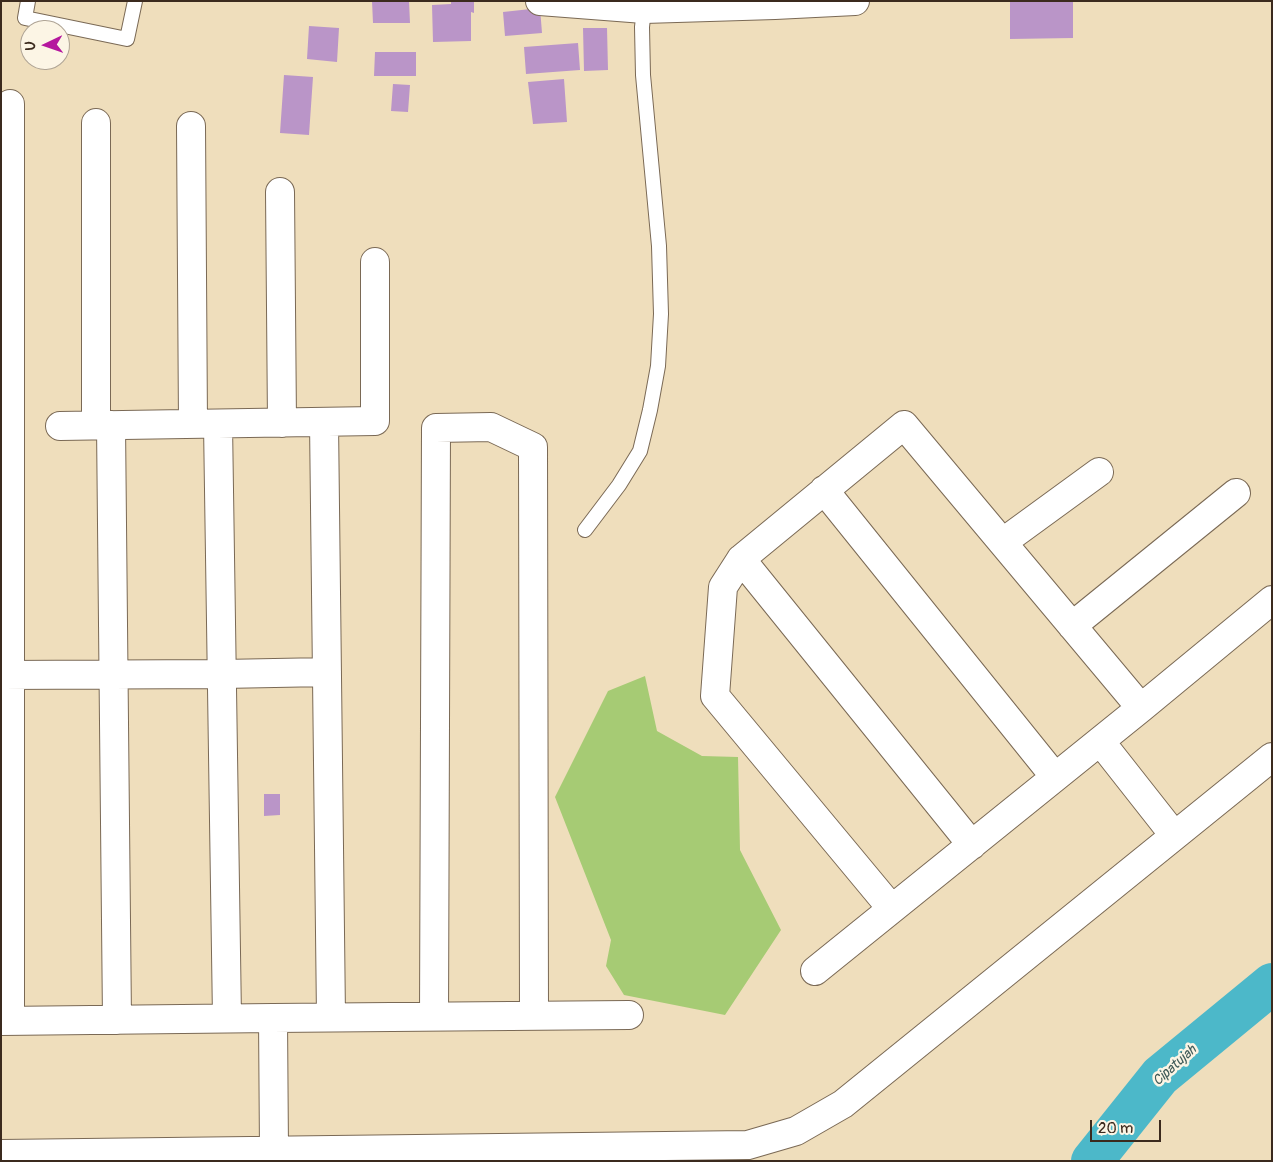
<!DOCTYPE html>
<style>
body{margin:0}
#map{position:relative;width:1273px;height:1162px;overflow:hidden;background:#efdebc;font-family:Pangolin,sans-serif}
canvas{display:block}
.frame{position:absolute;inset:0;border:2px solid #3b2a1e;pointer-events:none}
.north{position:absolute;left:20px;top:20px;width:50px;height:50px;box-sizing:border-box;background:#fcf5e5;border:1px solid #afa495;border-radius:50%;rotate:267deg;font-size:14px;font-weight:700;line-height:20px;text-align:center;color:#3b2a1e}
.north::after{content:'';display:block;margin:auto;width:18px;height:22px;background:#b5179e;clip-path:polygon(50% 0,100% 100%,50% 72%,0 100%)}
.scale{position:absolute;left:1090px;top:1120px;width:71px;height:22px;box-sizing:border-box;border:2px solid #3b2a1e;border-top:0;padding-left:6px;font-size:15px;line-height:18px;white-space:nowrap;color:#3b2a1e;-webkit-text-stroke:4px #fcf5e5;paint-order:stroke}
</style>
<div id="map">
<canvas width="1273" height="1162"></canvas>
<div class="frame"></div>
<div class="north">U</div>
<div class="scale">20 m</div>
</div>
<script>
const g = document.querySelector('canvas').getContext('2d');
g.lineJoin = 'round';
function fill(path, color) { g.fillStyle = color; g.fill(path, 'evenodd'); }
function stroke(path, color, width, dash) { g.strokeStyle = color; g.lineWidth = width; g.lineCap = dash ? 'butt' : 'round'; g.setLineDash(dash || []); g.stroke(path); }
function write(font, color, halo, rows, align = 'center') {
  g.font = font + ' Pangolin,sans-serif'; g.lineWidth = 5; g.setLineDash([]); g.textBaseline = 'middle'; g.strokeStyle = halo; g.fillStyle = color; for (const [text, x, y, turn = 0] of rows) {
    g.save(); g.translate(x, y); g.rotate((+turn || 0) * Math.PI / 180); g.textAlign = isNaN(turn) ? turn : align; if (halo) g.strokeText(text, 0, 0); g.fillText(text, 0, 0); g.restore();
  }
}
fill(new Path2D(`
 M 645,676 L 657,731 L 702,756 L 738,757 L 740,850 L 781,930 L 725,1015 L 624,995 L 606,966 L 611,940 L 555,797 L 608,691 Z`), '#a6cb74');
stroke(new Path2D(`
 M 1092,1161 L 1160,1076 L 1272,984`), '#4cb8c9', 42);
fill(new Path2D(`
 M 372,1 L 409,1 L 410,23 L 373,23 Z
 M 451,1 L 474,1 L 474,13 L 471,12 L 471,41 L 433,42 L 432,5 L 451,4 Z
 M 1010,1 L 1073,1 L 1073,38 L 1010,39 Z
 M 540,8 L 542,33 L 505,36 L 503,12 Z
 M 309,26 L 339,28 L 337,62 L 307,59 Z
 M 583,28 L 607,28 L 608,70 L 584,71 Z
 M 578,43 L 580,70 L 526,74 L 524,47 Z
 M 375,52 L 416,52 L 416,76 L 374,76 Z
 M 284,75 L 313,77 L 309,135 L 280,133 Z
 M 564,79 L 567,122 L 533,124 L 528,82 Z
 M 393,84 L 410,85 L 408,112 L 391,111 Z
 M 264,794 L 280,794 L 280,815 L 264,816 Z`), '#ba95c8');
const service = new Path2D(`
 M 28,1 L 25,18 L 127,39 L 135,1
 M 585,530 L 619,485 L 640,451 L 650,410 L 658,366 L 661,314 L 659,246 L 643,75 L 642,27 L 644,9`);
const minor = new Path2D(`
 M 540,1 L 644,9 L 775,5 L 855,1
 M 96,123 L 96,425
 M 191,126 L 193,424
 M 280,192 L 282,423
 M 324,422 L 331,1017
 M 218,424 L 227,1018
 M 111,425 L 117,1020
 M 60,426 L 375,421 L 375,262
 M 824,490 L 1055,777
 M 1003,542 L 1099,472
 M 741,559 L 972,845
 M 1072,626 L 1236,493
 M 1,675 L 222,674 L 327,672
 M 1100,741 L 1174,835
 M 892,909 L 715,696 L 723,587 L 741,559 L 904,425 L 1141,708
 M 815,971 L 1141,708 L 1272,600
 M 434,1016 L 436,428 L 491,427 L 533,447 L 534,1016
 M 273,1018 L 274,1151
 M 1,1021 L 273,1018 L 629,1015
 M 10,1021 L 10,104
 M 1,1154 L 748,1145 L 796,1131 L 843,1104 L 1272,757`);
stroke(service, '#7a6955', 16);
stroke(minor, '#7a6955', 30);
stroke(service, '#fff', 14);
stroke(minor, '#fff', 28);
write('italic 14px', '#415c5a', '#fcf5e5', [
 ["Cipatujah",1175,1066,-42]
]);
</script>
